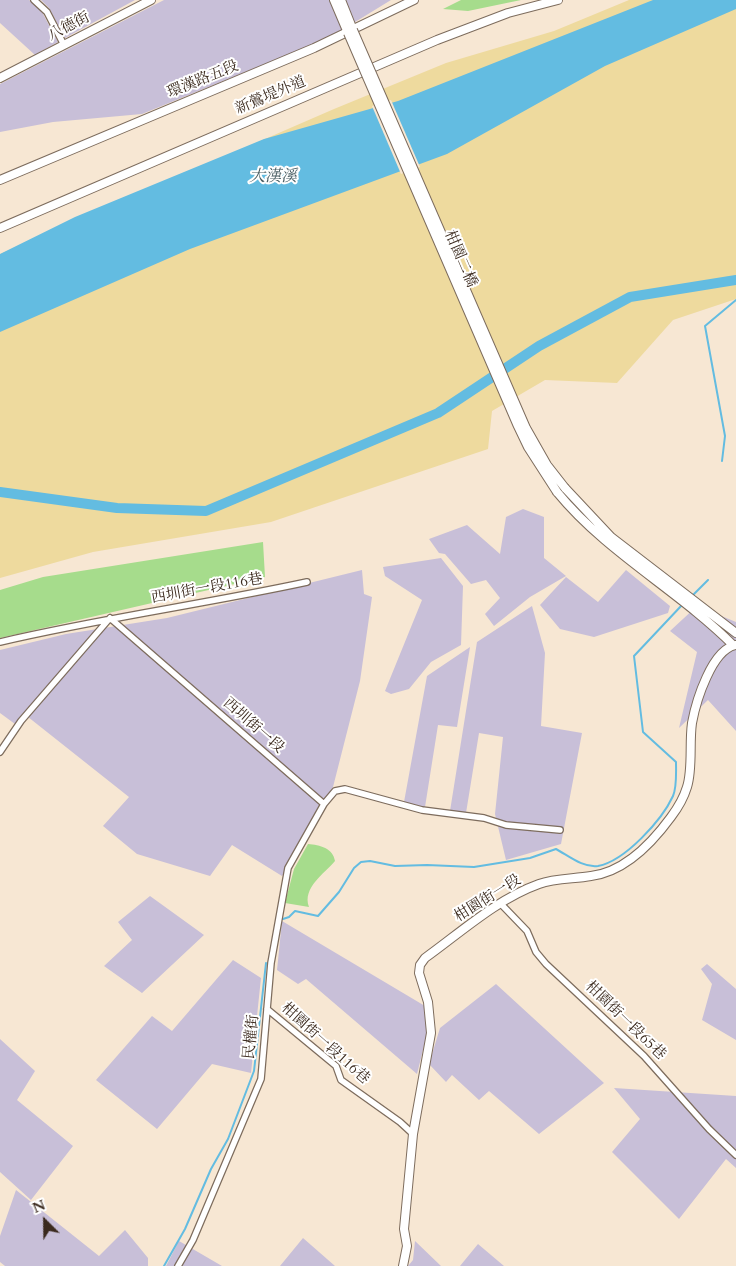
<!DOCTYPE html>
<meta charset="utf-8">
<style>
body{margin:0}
#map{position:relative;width:736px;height:1266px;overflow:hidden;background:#f7e7d3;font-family:Cardo,serif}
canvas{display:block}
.north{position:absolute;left:20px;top:1196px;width:50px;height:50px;-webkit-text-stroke:4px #fff;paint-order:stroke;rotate:337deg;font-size:14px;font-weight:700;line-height:20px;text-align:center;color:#3b2a1e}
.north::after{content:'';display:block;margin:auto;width:18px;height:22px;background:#3b2a1e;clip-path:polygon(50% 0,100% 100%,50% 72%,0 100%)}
</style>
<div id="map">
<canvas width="736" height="1266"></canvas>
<div class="north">N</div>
</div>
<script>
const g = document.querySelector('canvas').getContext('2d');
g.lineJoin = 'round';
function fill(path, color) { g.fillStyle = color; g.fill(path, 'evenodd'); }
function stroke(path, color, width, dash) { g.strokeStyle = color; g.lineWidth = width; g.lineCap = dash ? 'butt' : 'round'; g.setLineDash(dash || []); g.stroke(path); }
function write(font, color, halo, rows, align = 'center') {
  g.font = font + ' Cardo,"Noto Serif TC",serif'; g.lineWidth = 4; g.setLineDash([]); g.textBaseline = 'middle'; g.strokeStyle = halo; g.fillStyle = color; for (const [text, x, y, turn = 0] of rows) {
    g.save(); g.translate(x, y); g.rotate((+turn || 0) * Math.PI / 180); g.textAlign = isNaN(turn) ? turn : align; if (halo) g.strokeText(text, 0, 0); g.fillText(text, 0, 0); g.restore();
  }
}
fill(new Path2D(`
 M 0,0 L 29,0 L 42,12 L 58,42 L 35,55 L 0,23 Z
 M 41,0 L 135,0 L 65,38 L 49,8 Z
 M 164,0 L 391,0 L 329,38 L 142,114 L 53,122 L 0,132 L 0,84 Z
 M 523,509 L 544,517 L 544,558 L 566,576 L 530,597 L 494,626 L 485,614 L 500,598 L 486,580 L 471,584 L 445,554 L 439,553 L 429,539 L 467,525 L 500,554 L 506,517 Z
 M 441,558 L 463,586 L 461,645 L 431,662 L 409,689 L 391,694 L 385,691 L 422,600 L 385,576 L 383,567 Z
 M 362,570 L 364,594 L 372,597 L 360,681 L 333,787 L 282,876 L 232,845 L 210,876 L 137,854 L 103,826 L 129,797 L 23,713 L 15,724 L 0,713 L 0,650 L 66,634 L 167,618 Z
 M 626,570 L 670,606 L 668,613 L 594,637 L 560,629 L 540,605 L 566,577 L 598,602 Z
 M 532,606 L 545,653 L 541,726 L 582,733 L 561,844 L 506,860 L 495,814 L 503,737 L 479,733 L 466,813 L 450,811 L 477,642 Z
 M 697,606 L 736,622 L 736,731 L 708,700 L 679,728 L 697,652 L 670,631 Z
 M 470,647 L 457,727 L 438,725 L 425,807 L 404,802 L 427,676 Z
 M 150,896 L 204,935 L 142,993 L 104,966 L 132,940 L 118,922 Z
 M 282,921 L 425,1006 L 427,1034 L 417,1074 L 306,979 L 298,984 L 277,970 Z
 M 233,960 L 261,978 L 251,1073 L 212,1064 L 157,1129 L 96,1080 L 152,1016 L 172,1031 Z
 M 707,964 L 736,989 L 736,1040 L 702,1020 L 712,984 L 701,969 Z
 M 496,984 L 604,1083 L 539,1134 L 489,1091 L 479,1100 L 452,1075 L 446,1082 L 429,1064 L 440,1028 Z
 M 0,1039 L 35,1071 L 17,1100 L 73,1146 L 31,1200 L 0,1172 Z
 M 614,1088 L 736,1096 L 736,1168 L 726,1159 L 679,1219 L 612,1152 L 640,1119 Z
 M 16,1190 L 99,1256 L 125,1230 L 148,1258 L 148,1266 L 5,1266 L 0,1262 L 0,1236 Z
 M 303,1238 L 335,1266 L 280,1266 Z
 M 179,1241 L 222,1266 L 166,1266 Z
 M 415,1241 L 441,1266 L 408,1266 L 413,1260 Z
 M 478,1244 L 504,1266 L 460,1266 Z`), '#c8bfd8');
fill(new Path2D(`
 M 461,0 L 521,0 L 468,11 L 443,9 Z
 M 263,542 L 265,577 L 0,638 L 0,590 L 43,577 Z
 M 308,844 C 320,845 333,848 335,861 C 324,874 302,888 309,907 L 285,903 L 294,869 Z`), '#a6dc8c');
fill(new Path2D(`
 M 629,0 L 736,0 L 736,299 L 673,320 L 617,383 L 545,380 L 492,411 L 488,449 L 271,522 L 93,552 L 0,578 L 0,254 L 334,109 L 446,63 L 554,31 Z`), '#eeda9e');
fill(new Path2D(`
 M 653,0 L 736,0 L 736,9 L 605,66 L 447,154 L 190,249 L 0,332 L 0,254 L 75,217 L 264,139 L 398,101 Z`), '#63bce1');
fill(new Path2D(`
 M 391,100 L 420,167 L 401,174 L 372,106 Z`), '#f7e7d3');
stroke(new Path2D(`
 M 722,461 L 725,436 L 705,326 L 736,300
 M 691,597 L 708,580
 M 283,919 L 289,917 L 295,911 L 318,916 L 339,892 L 354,868 L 361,862 L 370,861 L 395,866 L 427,865 L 474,867 L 530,858 L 556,849 C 569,856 583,868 598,866 C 625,861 662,820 673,796 C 677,787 676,772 676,762 L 643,732 L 634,656 L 682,605
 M 164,1266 L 185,1229 L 211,1169 L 228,1139 L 254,1071 L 266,963`), '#63bce1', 2);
stroke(new Path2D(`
 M 0,492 L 117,508 L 206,511 L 438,413 L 539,346 L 630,297 L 736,280`), '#63bce1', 10);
const street = new Path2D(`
 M 34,0 L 47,12 L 64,45
 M 110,618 L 324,804
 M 0,642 C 102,618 205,604 307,582
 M 0,752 L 21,721 L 110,618
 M 501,904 L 527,931 L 536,952 L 546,964 L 644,1056 L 709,1129 L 736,1155
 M 267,1009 L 336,1066 L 341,1080 L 400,1122 L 413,1134
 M 178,1266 L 193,1240 L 261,1079 L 271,963 L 288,868 L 324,804 L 335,791 L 345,789 L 422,810 L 484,818 L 506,825 L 560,830`);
const secondary = new Path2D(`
 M 334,0 L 348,33
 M 341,0 L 353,30
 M 0,78 L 151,0
 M 0,180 L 314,48 L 414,0
 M 0,228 L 437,40 L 508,13 L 558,0
 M 565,488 L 611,537 L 736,633
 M 557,492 C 607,553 678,590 733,645
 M 403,1266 L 407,1246 L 404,1229 L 413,1134 L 431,1033 L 428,1002 L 419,973 L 420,965 L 425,958 C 460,933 497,899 539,884 C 555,878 574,879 591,876 C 624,872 652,843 671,817 C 677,809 684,797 687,787 C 693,768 689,744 692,723 C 696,701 712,649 736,645`);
stroke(street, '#7d6c5d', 8);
stroke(secondary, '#7d6c5d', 10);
stroke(street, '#fff', 5.5);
stroke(secondary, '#fff', 8);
const secondaryBridge = new Path2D(`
 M 353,30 L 526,428 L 547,465 L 565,488
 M 348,33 L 517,424 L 528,447 L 557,492`);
stroke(secondaryBridge, '#7d6c5d', 10, []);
stroke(secondaryBridge, '#fff', 8);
write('15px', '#3b2a1e', '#fff', [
 ["八德街",69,27,-27],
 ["環漢路五段",203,80,-22],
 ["新鶯堤外道",271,96,-23],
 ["柑園二橋",460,259,67],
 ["西圳街一段116巷",207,589,-10],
 ["西圳街一段",253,726,41],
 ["柑園街一段",488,899,-32],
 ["柑園街一段65巷",625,1021,44],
 ["民權街",252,1037,-84],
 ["柑園街一段116巷",325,1044,42]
]);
write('italic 16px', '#495d62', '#fff', [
 ["大漢溪",273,177]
]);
</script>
